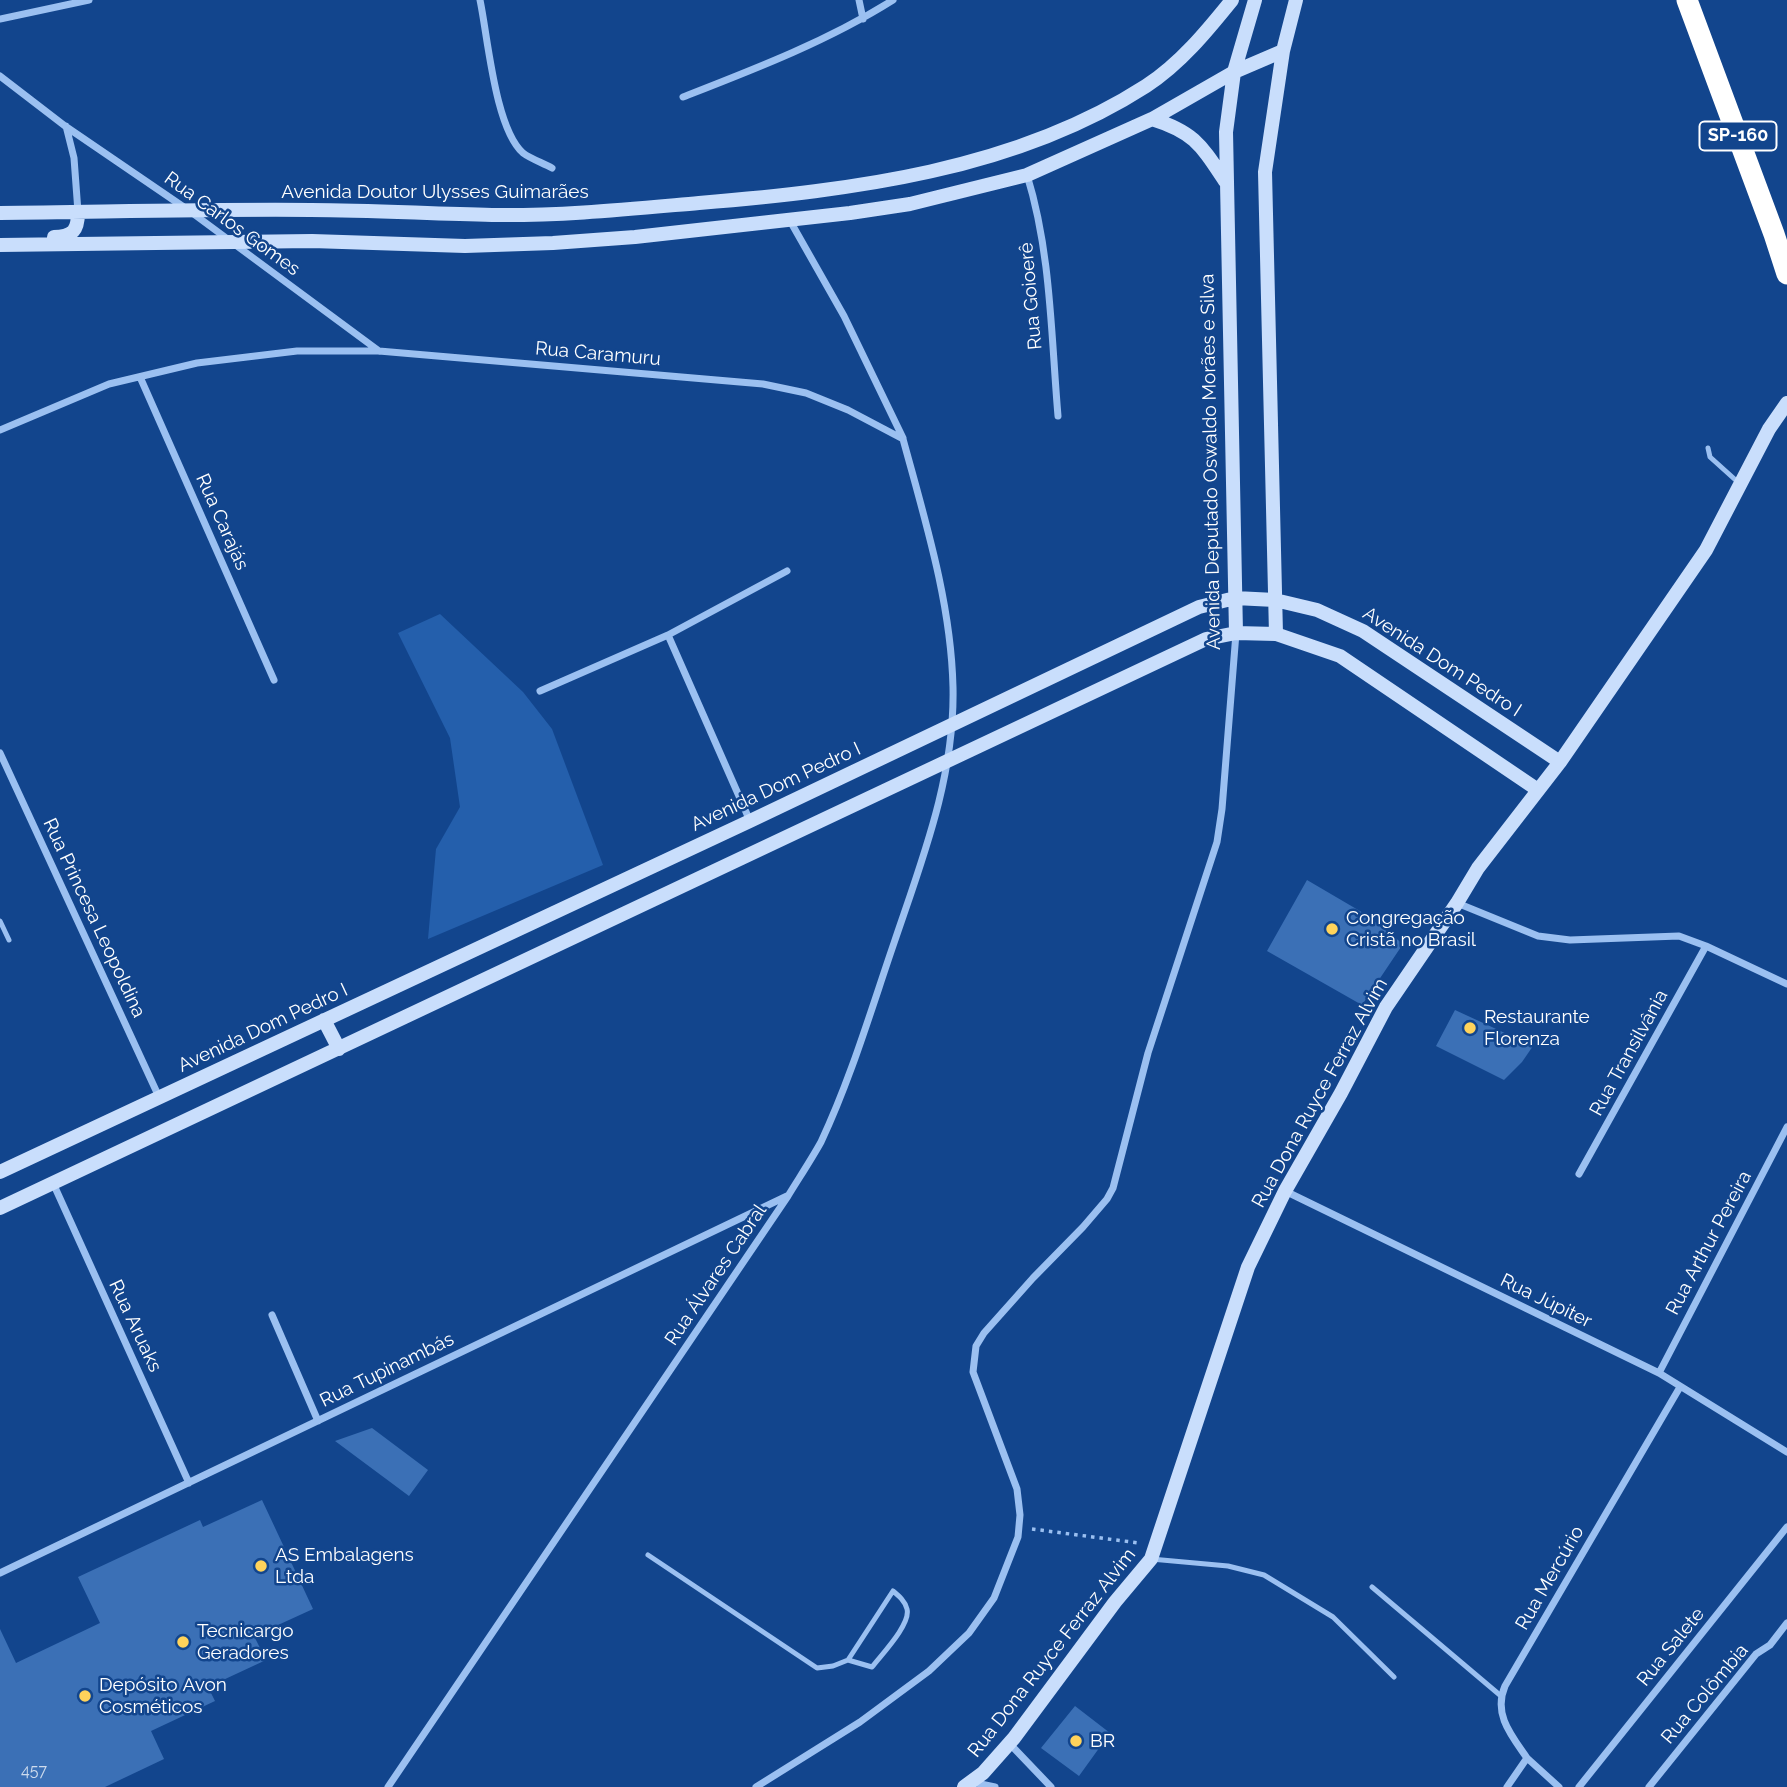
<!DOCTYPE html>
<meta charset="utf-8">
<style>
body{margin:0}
canvas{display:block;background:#12458d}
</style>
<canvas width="1787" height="1787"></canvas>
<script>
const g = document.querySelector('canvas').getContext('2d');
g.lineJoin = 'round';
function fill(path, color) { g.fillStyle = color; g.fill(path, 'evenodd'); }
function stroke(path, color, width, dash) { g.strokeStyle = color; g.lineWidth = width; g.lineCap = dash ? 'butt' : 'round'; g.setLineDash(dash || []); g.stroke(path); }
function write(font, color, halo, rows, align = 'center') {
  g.font = font + ' Raleway,sans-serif'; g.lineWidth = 5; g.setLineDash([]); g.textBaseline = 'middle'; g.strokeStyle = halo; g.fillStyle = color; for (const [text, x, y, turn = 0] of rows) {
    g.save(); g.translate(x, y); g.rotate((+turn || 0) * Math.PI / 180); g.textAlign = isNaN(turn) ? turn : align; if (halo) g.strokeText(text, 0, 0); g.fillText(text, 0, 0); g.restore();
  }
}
fill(new Path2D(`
 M 440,614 L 523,692 L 552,729 L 603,865 L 428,939 L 436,849 L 460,807 L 450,738 L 398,633 Z`), '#245fac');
fill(new Path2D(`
 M 1307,880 L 1365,914 L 1403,944 L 1362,1005 L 1267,951 Z
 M 1455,1010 L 1533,1046 L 1522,1062 L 1504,1080 L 1436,1046 Z
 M 372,1428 L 428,1470 L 409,1496 L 335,1441 Z
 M 262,1500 L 313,1609 L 254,1636 L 266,1660 L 208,1687 L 215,1701 L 151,1731 L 164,1759 L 105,1787 L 0,1787 L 0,1629 L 16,1663 L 100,1623 L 78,1577 L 200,1520 L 203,1527 Z
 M 1075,1706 L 1110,1733 L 1079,1776 L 1041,1748 Z`), '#3b70b6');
stroke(new Path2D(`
 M 1032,1529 L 1139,1543`), '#9bc0f1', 3.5, [3.5, 5]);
stroke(new Path2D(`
 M 1708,448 L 1710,457 L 1740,484
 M 0,921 L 9,940
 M 648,1555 L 817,1668 L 833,1666 L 848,1660 L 893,1591 C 899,1596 905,1601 907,1609 C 911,1624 882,1654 872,1667 L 848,1660
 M 1151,1559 L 1228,1566 L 1264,1575 L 1333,1617 L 1394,1677
 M 1372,1587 L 1501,1696`), '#9bc0f1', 5);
stroke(new Path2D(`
 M 480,0 C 488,38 495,128 523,153 C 531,159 543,163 552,168
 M 859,0 L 863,19
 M 0,19 L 89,0
 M 0,76 L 65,126 L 191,212 L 379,351
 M 683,97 C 755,69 828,41 893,0
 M 66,126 L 74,158 L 78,212
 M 1027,175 C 1051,252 1051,335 1058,416
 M 789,219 L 844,316 L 903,438
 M 140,377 L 274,680
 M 0,430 L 109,384 L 197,363 L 297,351 L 379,351 L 763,384 L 806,393 L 848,410 L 903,439 C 925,520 951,603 953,687 C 955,777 922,860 894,943 C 871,1010 851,1078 821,1142 C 811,1160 799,1178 788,1196 L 388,1787
 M 668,635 L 750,821
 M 540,691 L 668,635 L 787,571
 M 0,753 L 159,1097
 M 1457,903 L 1538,936 L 1570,940 L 1679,936 L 1706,946 L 1787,984
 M 1579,1174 L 1706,946
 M 53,1183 L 189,1483
 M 1285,1191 L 1659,1373 L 1787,1452
 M 272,1315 L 318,1421
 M 1659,1373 L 1787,1127
 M 0,1573 L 787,1196
 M 1009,1743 L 1051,1787
 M 1527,1758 L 1559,1787
 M 971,1782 L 995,1787
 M 756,1787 L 860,1722 L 929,1671 L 969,1633 L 994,1598 L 1018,1537 L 1020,1515 L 1017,1489 L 973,1372 L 976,1346 L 984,1333 L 1033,1278 L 1083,1227 L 1107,1199 L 1113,1188 L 1148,1053 L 1217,842 L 1222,809 L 1236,633
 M 1507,1787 L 1527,1758 C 1511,1735 1493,1714 1505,1686 L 1680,1387
 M 1579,1787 L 1787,1527
 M 1649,1787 L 1756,1654 L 1770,1645 L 1787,1623`), '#9bc0f1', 7);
stroke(new Path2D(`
 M 1152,119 C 1194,132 1201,145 1225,181
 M 0,213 C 104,212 207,209 311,210 C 371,210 432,214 492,215 C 562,216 630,209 699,203 C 852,190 1014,171 1146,86 C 1180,64 1207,31 1232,0
 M 54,237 C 73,236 78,231 78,212
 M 0,245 L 312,241 L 465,246 L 553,243 L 635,237 L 850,213 L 910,204 L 1027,175 L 1152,119 L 1234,72 L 1283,51
 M 1236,633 L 1226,132 L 1234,72 L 1255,0
 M 1276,634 L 1265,172 L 1283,51 L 1296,0
 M 324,1020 L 339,1049
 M 0,1172 L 750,821 L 1199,607 L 1235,598 L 1275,600 L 1317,610 L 1363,631 L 1560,762
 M 0,1208 L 1206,639 L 1236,633 L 1276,634 L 1340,656 L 1538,790
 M 964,1787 L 983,1773 L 1014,1738 L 1115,1602 L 1151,1559 L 1248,1267 L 1285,1191 L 1341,1093 L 1386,1007 L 1457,903 L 1478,868 L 1560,762 L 1706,550 L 1769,429 L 1787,403`), '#c9defc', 14);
stroke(new Path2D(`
 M 1687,0 L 1774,234 L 1787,274`), '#fff', 21);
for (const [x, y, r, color] of [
 [1332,929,7,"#ffd35b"],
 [1470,1028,7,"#ffd35b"],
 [261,1566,7,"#ffd35b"],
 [183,1642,7,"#ffd35b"],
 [85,1696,7,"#ffd35b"],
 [1076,1741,7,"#ffd35b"]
]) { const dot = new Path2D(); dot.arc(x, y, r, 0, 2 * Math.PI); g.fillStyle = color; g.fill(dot); stroke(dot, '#12458d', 2.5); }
write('16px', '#cedbed', null, [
 ["457",34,1771]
]);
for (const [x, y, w] of [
 [1738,136,77]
]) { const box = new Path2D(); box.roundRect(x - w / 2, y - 14.5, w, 29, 5); g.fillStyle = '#12458d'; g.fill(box); stroke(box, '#fff', 2); }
write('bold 18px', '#fff', null, [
 ["SP-160",1738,136]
]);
write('19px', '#fff', '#12458d', [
 ["Avenida Doutor Ulysses Guimarães",435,192],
 ["Rua Carlos Gomes",232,224,36],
 ["Rua Goioerê",1031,296,-95],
 ["Rua Caramuru",598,354,5],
 ["Avenida Deputado Oswaldo Morães e Silva",1211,462,-91],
 ["Rua Carajás",222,522,66],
 ["Avenida Dom Pedro I",1442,662,33],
 ["Avenida Dom Pedro I",776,787,-25],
 ["Rua Princesa Leopoldina",94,918,65],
 ["Avenida Dom Pedro I",263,1028,-25],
 ["Rua Transilvânia",1629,1053,-61],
 ["Rua Dona Ruyce Ferraz Alvim",1320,1093,-61],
 ["Rua Arthur Pereira",1709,1243,-62],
 ["Rua Álvares Cabral",716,1275,-56],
 ["Rua Júpiter",1546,1301,26],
 ["Rua Aruaks",135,1326,65],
 ["Rua Tupinambás",387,1370,-26],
 ["Rua Mercúrio",1550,1578,-60],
 ["Rua Salete",1671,1647,-51],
 ["Rua Dona Ruyce Ferraz Alvim",1052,1653,-52],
 ["Rua Colômbia",1705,1694,-50]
]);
write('19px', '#fff', '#12458d', [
 ["Congregação",1346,918],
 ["Cristã no Brasil",1346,940],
 ["Restaurante",1484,1017],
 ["Florenza",1484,1039],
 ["AS Embalagens",275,1555],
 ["Ltda",275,1577],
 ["Tecnicargo",197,1631],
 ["Geradores",197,1653],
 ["Depósito Avon",99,1685],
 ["Cosméticos",99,1707],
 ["BR",1090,1741]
], 'left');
</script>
